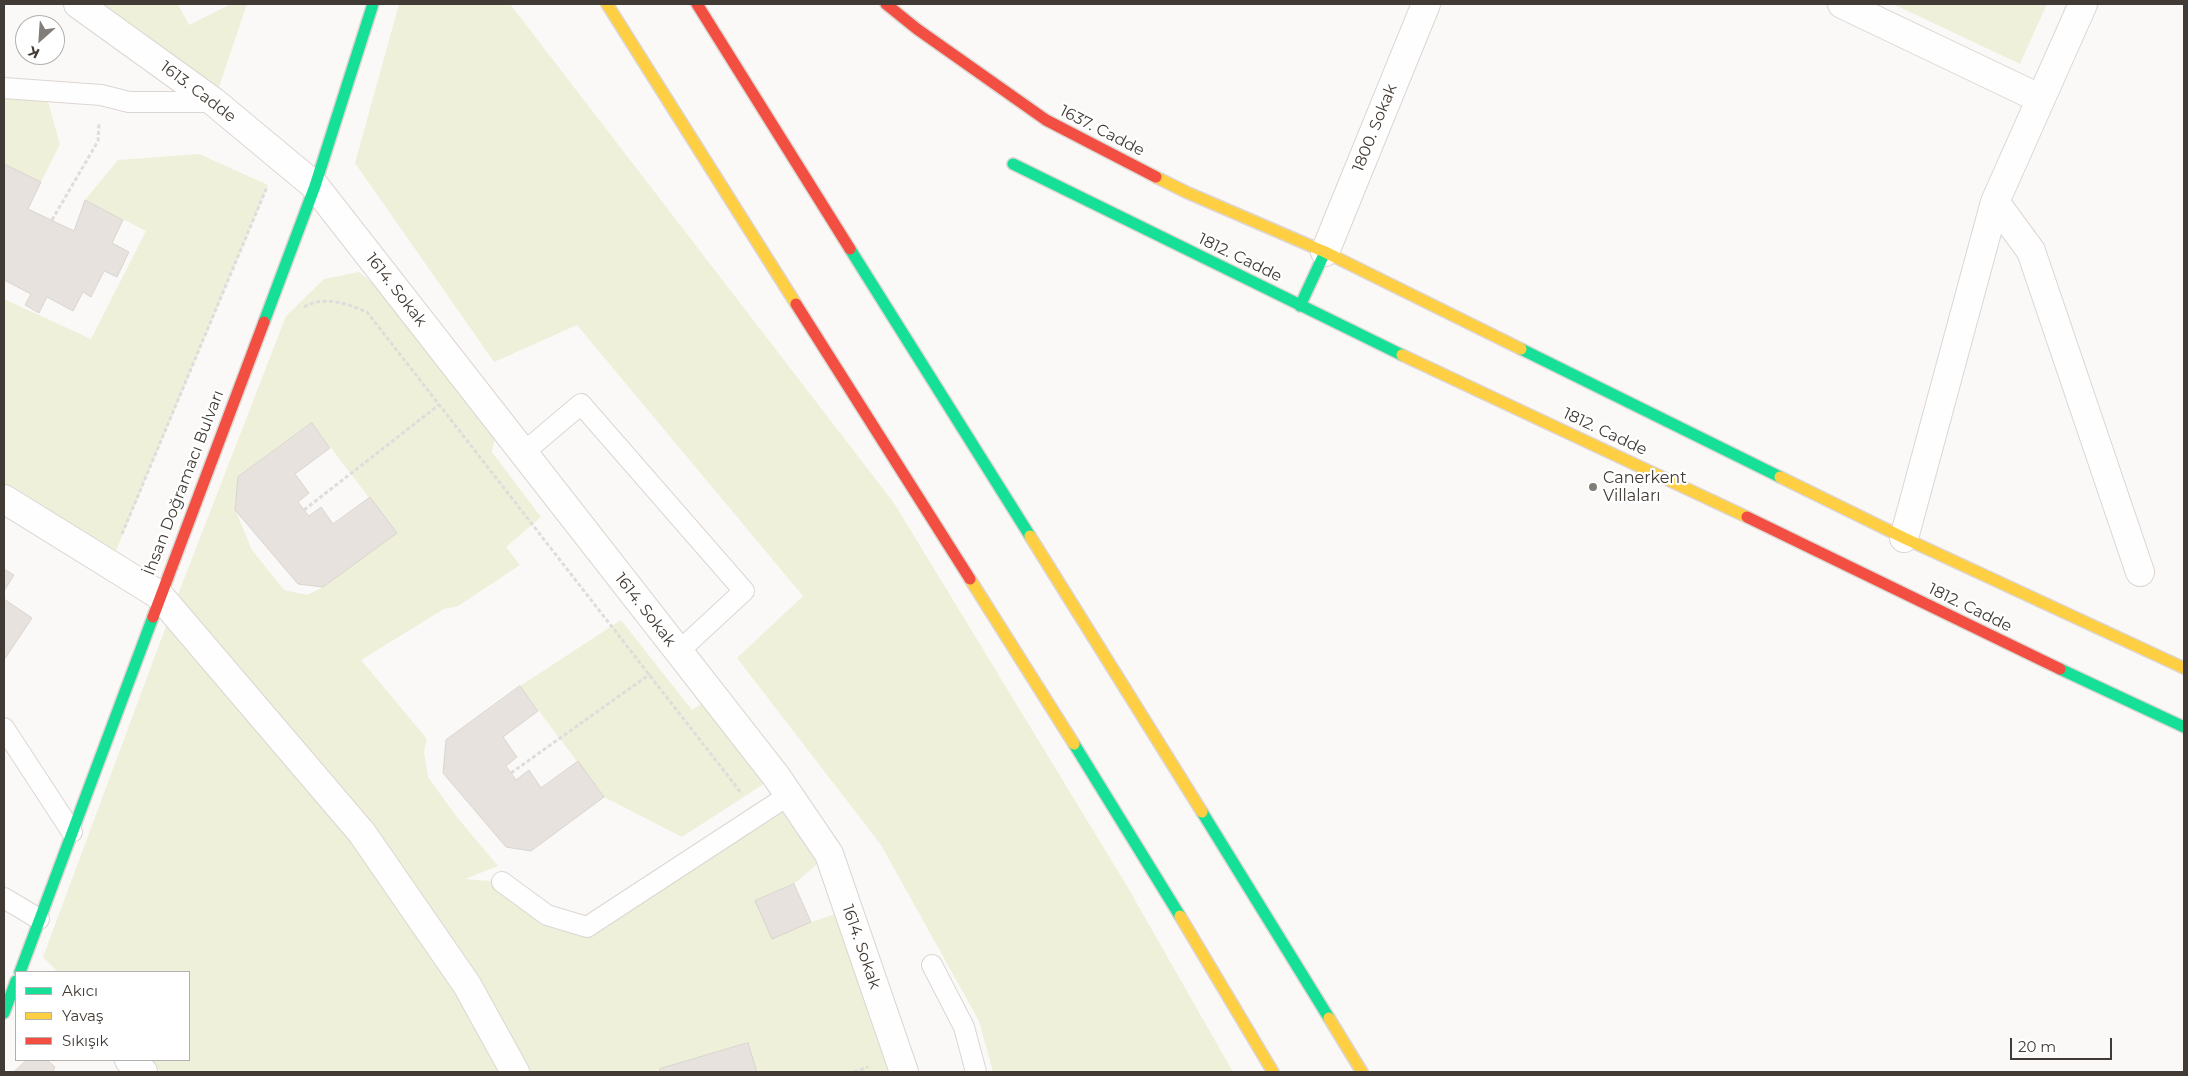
<!DOCTYPE html>
<meta charset="utf-8">
<style>
body{margin:0}
#map{position:relative;width:2188px;height:1076px;overflow:hidden;background:#fbf9f7;font-family:Montserrat,sans-serif}
canvas{display:block}
.frame{position:absolute;inset:0;border:5px solid #423a34;pointer-events:none}
.legend{position:absolute;left:15px;top:971px;width:175px;height:90px;box-sizing:border-box;background:#fff;border:1px solid #b3b0ae;margin:0;padding:6px 9px;list-style:none;font-size:15px;color:#423a34}
.legend li{display:flex;align-items:center;gap:10px;height:25px}
.legend b{width:25px;border:1px solid #b3b0ae}
.north{position:absolute;left:15px;top:15px;width:50px;height:50px;box-sizing:border-box;background:#fff;border:1px solid #b3b0ae;border-radius:50%;rotate:206deg;font-size:14px;font-weight:700;line-height:20px;text-align:center;color:#423a34}
.north::after{content:'';display:block;margin:auto;width:18px;height:22px;background:#837d78;clip-path:polygon(50% 0,100% 100%,50% 72%,0 100%)}
.scale{position:absolute;left:2010px;top:1038px;width:102px;height:22px;box-sizing:border-box;border:2px solid #423a34;border-top:0;padding-left:6px;font-size:15px;line-height:18px;white-space:nowrap;color:#423a34;-webkit-text-stroke:4px #fff;paint-order:stroke}
</style>
<div id="map">
<canvas width="2188" height="1076"></canvas>
<div class="frame"></div>
<ul class="legend">
<li><b style="height:6px;background:#16e098"></b>Akıcı</li>
<li><b style="height:6px;background:#ffcf43"></b>Yavaş</li>
<li><b style="height:6px;background:#f24e42"></b>Sıkışık</li>
</ul>
<div class="north">K</div>
<div class="scale">20 m</div>
</div>
<script>
const g = document.querySelector('canvas').getContext('2d');
g.lineJoin = 'round';
function fill(path, color) { g.fillStyle = color; g.fill(path, 'evenodd'); }
function stroke(path, color, width, dash) { g.strokeStyle = color; g.lineWidth = width; g.lineCap = dash ? 'butt' : 'round'; g.setLineDash(dash || []); g.stroke(path); }
function write(font, color, halo, rows, align = 'center') {
  g.font = font + ' Montserrat,sans-serif'; g.lineWidth = 4.5; g.setLineDash([]); g.textBaseline = 'middle'; g.strokeStyle = halo; g.fillStyle = color; for (const [text, x, y, turn = 0] of rows) {
    g.save(); g.translate(x, y); g.rotate((+turn || 0) * Math.PI / 180); g.textAlign = isNaN(turn) ? turn : align; if (halo) g.strokeText(text, 0, 0); g.fillText(text, 0, 0); g.restore();
  }
}
fill(new Path2D(`
 M 83,4 L 178,4 L 189,25 L 231,4 L 247,4 L 214,102 Z
 M 399,4 L 510,4 L 894,503 L 1127,886 L 1233,1072 L 993,1072 L 979,1021 L 881,845 L 737,658 L 803,596 L 577,325 L 494,362 L 355,163 Z
 M 1893,4 L 2047,4 L 2020,64 Z
 M 4,87 L 45,91 L 60,144 L 41,182 L 4,164 Z
 M 199,154 L 268,185 L 110,565 L 4,498 L 4,299 L 91,339 L 146,231 L 85,200 L 118,160 Z
 M 359,272 L 389,297 L 496,434 L 492,452 L 541,517 L 506,547 L 520,565 L 458,606 L 444,609 L 361,660 L 427,739 L 424,752 L 428,777 L 456,816 L 498,866 L 465,879 L 502,882 L 587,927 L 789,795 L 829,854 L 794,884 L 756,901 L 811,922 L 848,910 L 904,1072 L 757,1072 L 748,1043 L 653,1072 L 161,1072 L 148,1060 L 189,1060 L 189,972 L 58,972 L 43,957 L 172,610 L 286,316 L 324,279 ZM 312,423 L 396,533 L 323,587 L 307,595 L 284,590 L 252,550 L 235,509 L 238,477 Z
 M 621,620 L 692,710 L 713,696 L 776,776 L 682,837 L 604,797 L 520,686 Z`), '#eff0d9');
const building = new Path2D(`
 M 4,164 L 41,182 L 28,209 L 74,231 L 85,200 L 123,220 L 112,243 L 129,252 L 117,277 L 104,271 L 91,297 L 83,292 L 73,311 L 47,297 L 39,313 L 25,305 L 31,294 L 4,280 Z
 M 312,423 L 330,448 L 295,474 L 309,493 L 298,502 L 304,510 L 309,516 L 321,507 L 333,524 L 370,497 L 397,533 L 323,587 L 298,584 L 235,510 L 238,477 Z
 M 4,569 L 14,575 L 4,591 Z
 M 4,599 L 32,618 L 4,660 Z
 M 520,686 L 538,711 L 503,737 L 517,757 L 506,766 L 516,780 L 529,770 L 541,788 L 578,761 L 604,797 L 531,851 L 506,847 L 443,773 L 446,740 Z
 M 794,884 L 811,922 L 772,939 L 755,901 Z
 M 748,1043 L 757,1072 L 659,1072 L 660,1069 Z
 M 27,1060 L 47,1060 L 55,1067 L 53,1072 L 14,1072 Z`);
fill(building, '#e7e2de');
stroke(building, '#d8d4cf', 1);
const lane = new Path2D(`
 M 4,88 L 101,95 L 129,102 L 214,102
 M 523,453 L 581,404 L 744,591 L 678,652
 M 4,728 L 72,832
 M 502,882 L 547,915 L 587,927 L 789,795
 M 4,898 L 39,919
 M 932,965 L 964,1027 L 976,1072`);
const street = new Path2D(`
 M 78,4 L 214,102 L 315,186 L 776,776 L 829,854 L 904,1072
 M 1842,4 L 2041,99
 M 1995,202 L 2031,251 L 2140,572
 M 1325,252 L 1426,4
 M 4,499 L 159,595 L 362,833 L 467,985 L 515,1072
 M 1904,538 L 1995,202 L 2083,4
 M 129,1060 L 143,1072`);
const fast = new Path2D(`
 M 1013,164 L 1402,355
 M 850,249 L 1030,536
 M 1300,306 L 1325,252
 M 264,322 L 315,186 L 373,4
 M 1521,349 L 1780,477
 M 2060,669 L 2184,727
 M 1074,744 L 1180,916
 M 1202,812 L 1329,1018
 M 20,972 L 153,617
 M 4,1013 L 16,981`);
const slow = new Path2D(`
 M 607,4 L 796,304
 M 1156,177 L 1186,192 L 1325,252 L 1521,349
 M 1402,355 L 1747,517
 M 1780,477 L 1904,538 L 2184,668
 M 1030,536 L 1202,812
 M 970,579 L 1074,744
 M 1180,916 L 1273,1072
 M 1329,1018 L 1362,1072`);
const jam = new Path2D(`
 M 697,4 L 850,249
 M 886,4 L 917,29 L 1046,120 L 1156,177
 M 796,304 L 970,579
 M 1747,517 L 2060,669
 M 153,617 L 264,322`);
stroke(lane, '#dcd6d2', 22);
stroke(street, '#dcd6d2', 30);
stroke(fast, '#dcd6d2', 14);
stroke(slow, '#dcd6d2', 14);
stroke(jam, '#dcd6d2', 14);
stroke(new Path2D(`
 M 52,220 L 98,141 L 99,123
 M 304,307 C 324,295 348,304 367,312 L 742,794
 M 304,510 L 440,404
 M 122,534 L 267,187
 M 511,773 L 650,674
 M 854,1072 L 868,1067`), '#dedddc', 3, [4, 2.5]);
stroke(lane, '#fefefe', 20);
stroke(street, '#fefefe', 28);
stroke(fast, '#16e098', 11);
stroke(slow, '#ffcf43', 11);
stroke(jam, '#f24e42', 11);
for (const [x, y, r, color] of [
 [1593,487,5,"#837d78"]
]) { const dot = new Path2D(); dot.arc(x, y, r, 0, 2 * Math.PI); g.fillStyle = color; g.fill(dot); stroke(dot, '#fff', 2); }
write('16px', '#423a34', '#fff', [
 ["1613. Cadde",198,92,37],
 ["1800. Sokak",1375,128,-68],
 ["1637. Cadde",1102,131,27],
 ["1812. Cadde",1240,258,26],
 ["1614. Sokak",396,290,52],
 ["1812. Cadde",1605,432,25],
 ["İhsan Doğramacı Bulvarı",184,483,-69],
 ["1812. Cadde",1970,608,26],
 ["1614. Sokak",645,610,52],
 ["1614. Sokak",861,947,71]
]);
write('16px', '#423a34', '#fff', [
 ["Canerkent",1603,478],
 ["Villaları",1603,496]
], 'left');
</script>
